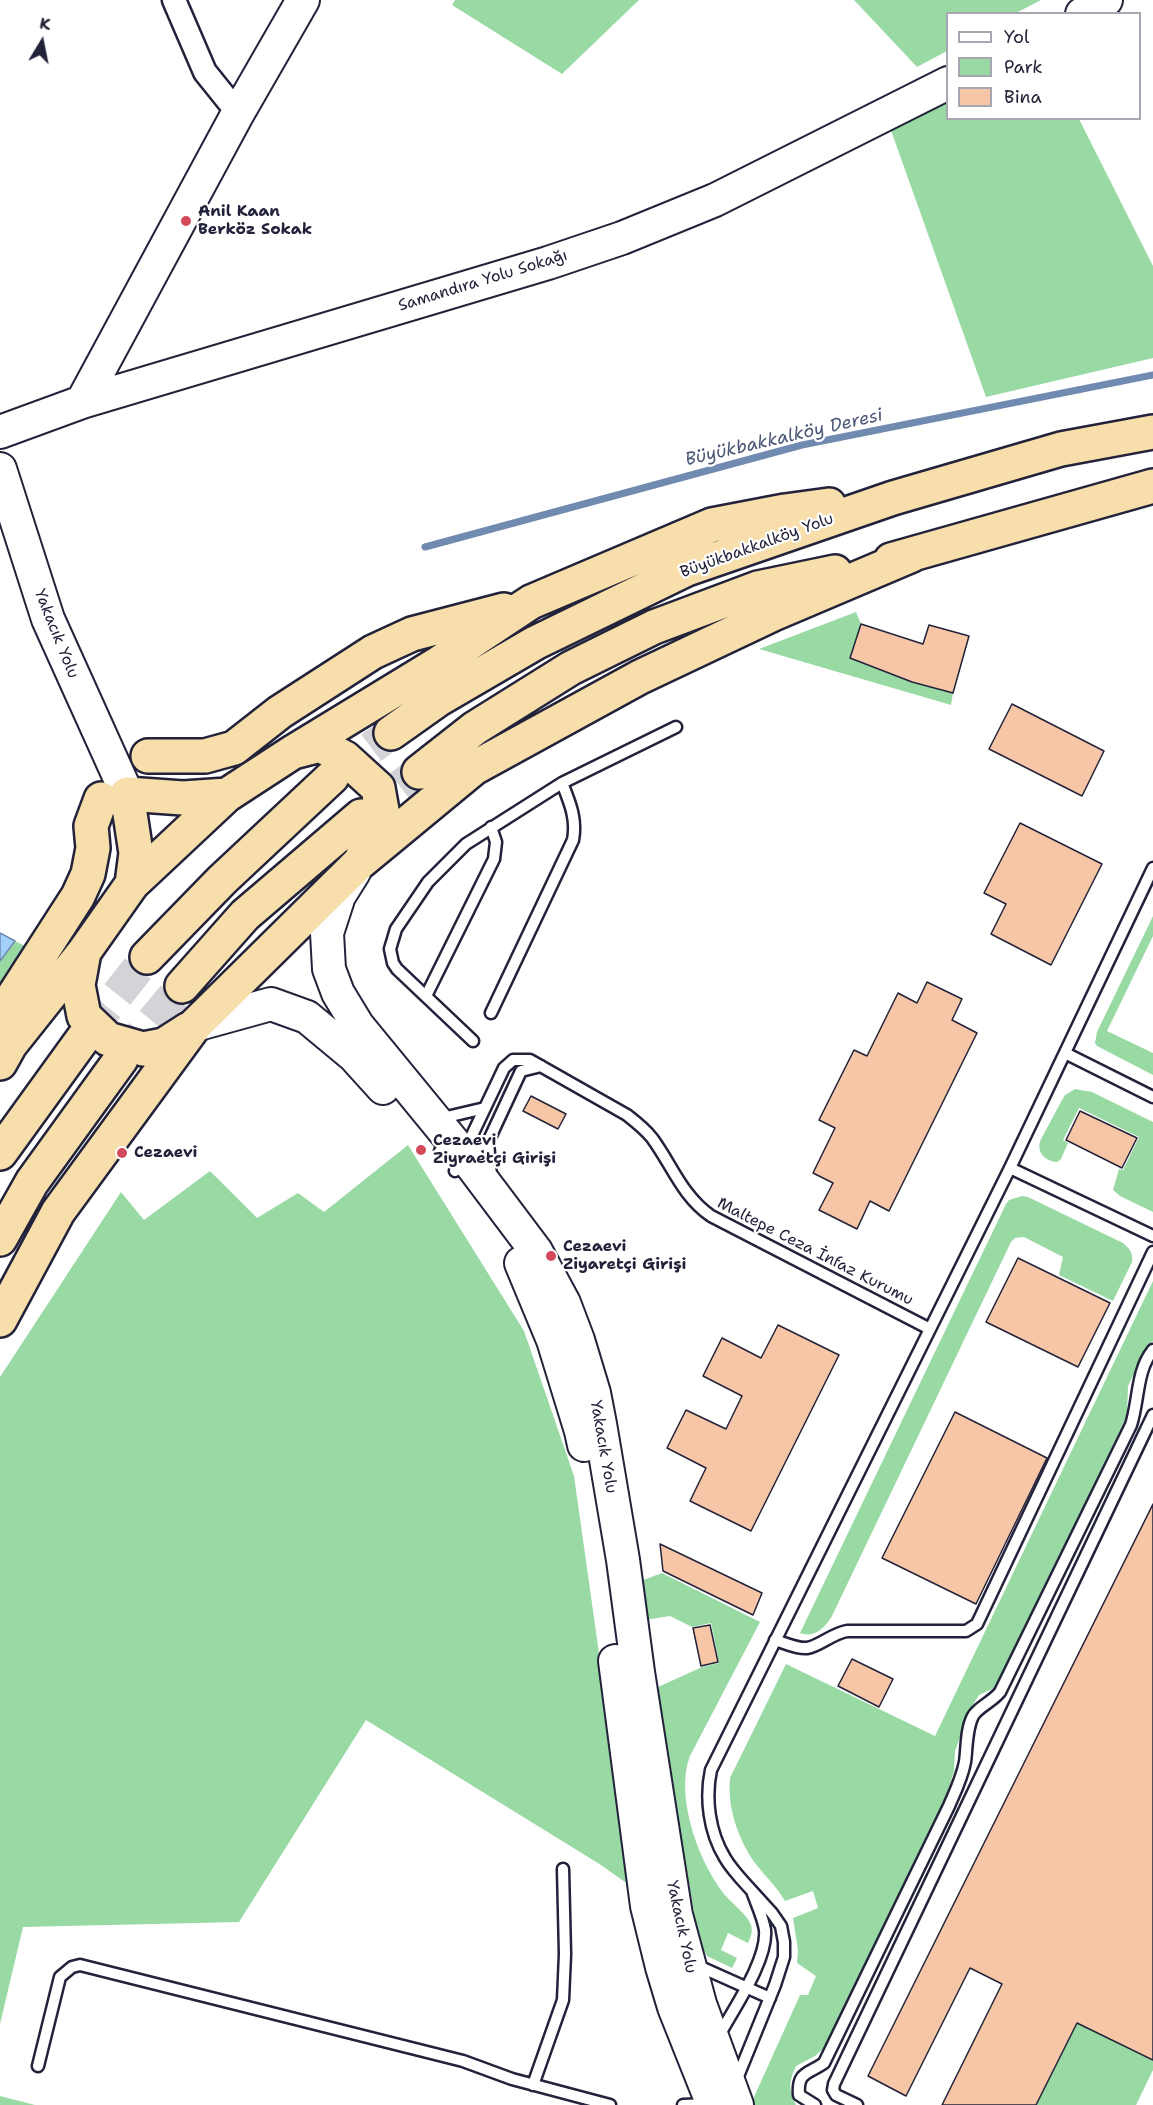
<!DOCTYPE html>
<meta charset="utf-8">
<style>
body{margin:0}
#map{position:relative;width:1153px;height:2105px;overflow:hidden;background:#fff;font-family:"Shantell Sans",sans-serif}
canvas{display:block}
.legend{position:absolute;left:946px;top:12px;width:195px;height:108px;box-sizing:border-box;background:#fff;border:2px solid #a7a7b1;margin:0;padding:8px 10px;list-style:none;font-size:18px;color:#22223b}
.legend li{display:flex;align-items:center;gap:12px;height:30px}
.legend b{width:30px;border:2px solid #a7a7b1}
.north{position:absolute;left:12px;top:12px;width:60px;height:60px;-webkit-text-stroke:4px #fff;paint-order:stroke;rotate:10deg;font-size:16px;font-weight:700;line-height:24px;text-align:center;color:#22223b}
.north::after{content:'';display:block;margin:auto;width:21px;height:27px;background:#22223b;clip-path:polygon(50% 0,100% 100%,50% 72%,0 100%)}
</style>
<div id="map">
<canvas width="1153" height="2105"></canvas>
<ul class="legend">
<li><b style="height:8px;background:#fff"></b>Yol</li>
<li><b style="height:16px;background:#99daa4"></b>Park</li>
<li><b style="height:16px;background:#f7c6a6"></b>Bina</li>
</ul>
<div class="north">K</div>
</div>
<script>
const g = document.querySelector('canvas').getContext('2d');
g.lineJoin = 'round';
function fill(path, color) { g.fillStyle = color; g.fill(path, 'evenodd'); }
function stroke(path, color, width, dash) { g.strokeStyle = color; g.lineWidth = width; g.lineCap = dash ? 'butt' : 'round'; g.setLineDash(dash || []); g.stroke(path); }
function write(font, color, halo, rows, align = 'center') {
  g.font = font + ' "Shantell Sans",sans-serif'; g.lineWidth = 4.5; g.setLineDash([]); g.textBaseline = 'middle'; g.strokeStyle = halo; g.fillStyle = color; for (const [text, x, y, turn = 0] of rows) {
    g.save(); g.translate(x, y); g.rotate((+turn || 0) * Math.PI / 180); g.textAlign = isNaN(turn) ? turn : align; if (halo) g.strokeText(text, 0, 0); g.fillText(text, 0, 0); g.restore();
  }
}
fill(new Path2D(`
 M 455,0 L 639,0 L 562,74 L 452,5 Z
 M 854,0 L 1041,0 L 1016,13 L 948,14 L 947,51 L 917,67 Z
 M 947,95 L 948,118 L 1079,119 L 1153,266 L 1153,358 L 986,397 L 888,122 Z
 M 856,612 L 861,624 L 850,658 L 912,682 L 953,693 L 951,705 L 759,649 Z
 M 1153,916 L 1153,936 L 1107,1031 L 1153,1053 L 1153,1075 L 1097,1046 L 1095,1043 L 1097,1032 Z
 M 15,941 L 33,950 L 0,997 L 0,961 Z
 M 1075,1089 L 1092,1092 L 1153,1122 L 1153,1212 L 1120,1196 L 1113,1190 L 1119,1169 L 1123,1170 L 1139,1137 L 1079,1108 L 1063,1140 L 1068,1143 L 1061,1159 L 1057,1162 C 1045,1161 1037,1153 1040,1141 L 1062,1100 L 1065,1095 Z
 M 408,1145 L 524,1331 L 574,1476 L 632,1887 L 601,1865 L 366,1720 L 239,1922 L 23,1927 L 0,2024 L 0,1377 L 121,1192 L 144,1220 L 210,1171 L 257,1218 L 298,1193 L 324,1212 Z
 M 1022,1196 L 1028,1197 L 1123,1243 C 1130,1249 1133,1253 1132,1262 L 1113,1301 L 1059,1275 L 1063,1257 L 1024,1237 L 1015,1238 L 1011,1242 L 831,1618 C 823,1629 815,1638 800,1633 L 1006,1204 L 1009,1200 Z
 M 1153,1281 L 1153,1341 L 1148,1346 L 1128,1386 L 1127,1416 L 998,1682 L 994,1688 L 979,1695 L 971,1708 L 955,1751 L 954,1771 L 947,1794 L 824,2048 L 815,2056 L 796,2066 C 789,2081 788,2090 796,2105 L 754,2105 L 754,2097 L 800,1995 L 808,1995 L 816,1976 L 797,1963 L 798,1950 L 793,1918 L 818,1908 L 813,1891 L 785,1901 C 777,1887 765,1876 755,1863 C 738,1839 727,1807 730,1778 L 786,1664 L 935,1736 Z
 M 662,1573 L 760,1622 L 690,1756 C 675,1795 697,1857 721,1890 C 729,1902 746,1912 751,1925 C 753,1931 751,1937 748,1943 L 728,1933 L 721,1950 L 737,1958 L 732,1968 L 707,1956 L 699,1943 L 656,1688 L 702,1667 L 719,1663 L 711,1623 L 692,1627 L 670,1616 L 645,1620 L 638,1582 Z
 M 1077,2023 L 1153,2060 L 1153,2070 L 1136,2105 L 1036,2105 Z
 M 0,2096 L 35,2105 L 0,2105 Z`), '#99daa4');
const water = new Path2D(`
 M 0,933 L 15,941 L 0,961 Z`);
fill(water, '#a4d0fe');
stroke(water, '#708ab0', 1.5);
stroke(new Path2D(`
 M 425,547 L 802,445 L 1153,375`), '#708ab0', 7);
const building = new Path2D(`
 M 861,624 L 923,644 L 929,625 L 969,636 L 953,693 L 912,682 L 850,658 Z
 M 1012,704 L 1104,751 L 1082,796 L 989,749 Z
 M 1020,823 L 1102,864 L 1051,965 L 991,934 L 1006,904 L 984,893 Z
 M 927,982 L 962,999 L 952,1020 L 977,1033 L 889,1211 L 870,1201 L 857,1229 L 819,1210 L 833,1183 L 813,1173 L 835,1128 L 819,1120 L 854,1050 L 867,1056 L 898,993 L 917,1003 Z
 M 531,1096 L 566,1114 L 558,1129 L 523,1111 Z
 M 1080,1111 L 1137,1138 L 1122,1168 L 1066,1140 Z
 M 1018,1258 L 1110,1303 L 1078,1367 L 986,1322 Z
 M 778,1325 L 839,1355 L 751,1531 L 690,1501 L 706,1468 L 667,1448 L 686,1410 L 726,1429 L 742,1396 L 703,1376 L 722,1338 L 761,1358 Z
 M 955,1412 L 1047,1458 L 976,1604 L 882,1558 Z
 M 1153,1504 L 1153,2060 L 1077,2023 L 1036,2105 L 942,2105 L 1002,1984 L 970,1968 L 906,2096 L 868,2076 Z
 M 660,1544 L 762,1593 L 753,1615 L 663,1571 Z
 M 710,1625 L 718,1662 L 701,1666 L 693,1628 Z
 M 852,1659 L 893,1679 L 879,1707 L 838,1686 Z`);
fill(building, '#f7c6a6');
stroke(building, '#22223b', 1.5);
stroke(new Path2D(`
 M 332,777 L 391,733
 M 361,816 L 419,772
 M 87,1033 L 147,957
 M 121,1059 L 182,986`), '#d3d3d8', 33, [33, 16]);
const lane = new Path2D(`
 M 426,996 L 494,859 L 496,842 L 491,827
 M 491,1013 L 573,840 C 577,819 570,803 562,783
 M 473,1041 L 397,969 L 393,963 L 390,949 L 396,929 L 428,882 L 466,844 L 562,783 L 676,727
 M 1065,1053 L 1153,1097
 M 438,1119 L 485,1108
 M 488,1142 L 491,1177
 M 440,1151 L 463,1154 L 488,1142 L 521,1071 L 541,1066
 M 1010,1168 L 1153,1236
 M 455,1171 L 504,1068 L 513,1060 L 530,1060 L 627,1115 C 636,1122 645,1129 652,1138 C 672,1165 682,1196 711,1216 L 930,1329
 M 775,1640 C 785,1643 797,1649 807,1648 C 820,1646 831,1634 847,1631 L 966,1631 L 977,1624 L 1153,1252
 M 752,1891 C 742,1880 732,1870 725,1858 C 709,1832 705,1798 711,1770 L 1010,1168 L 1153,868
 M 752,1891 L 772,1913 L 781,1926 L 784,1942 L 784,1957 L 775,1985 L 732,2091 L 702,2078 C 706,2066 710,2054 715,2043 C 729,2015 768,1962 765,1930 C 763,1917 756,1903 752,1891 Z
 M 696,1965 L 770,1998
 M 38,2066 L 60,1977 L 72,1967 L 80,1965 L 463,2061 L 512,2079 L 610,2105
 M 533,2085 L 563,2000 L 565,1954 L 563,1869
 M 683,2105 L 710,2104
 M 815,2105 L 799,2095 C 797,2071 809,2074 824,2063 L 949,1806 C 955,1792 962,1778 965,1762 C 967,1748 966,1729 973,1716 C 978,1707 992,1702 1000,1692 L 1131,1425 C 1139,1401 1136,1371 1153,1350
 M 857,2105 L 836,2095 L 833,2090 L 834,2084 L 1153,1415`);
const street = new Path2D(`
 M 174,0 L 205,72 L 238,113`);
const secondary = new Path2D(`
 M 1082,14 L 1106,0
 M 82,402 L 238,113 L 303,0
 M 0,432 L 82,402 L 548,263 L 622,238 L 715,200 L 948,83
 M 0,469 L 48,619 L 127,794
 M 354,872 L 339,896 L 327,933 L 329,969 L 338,993 L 358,1026 L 463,1154 L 536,1251 L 564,1303 L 578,1340 L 594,1393 L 600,1424 L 623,1560 L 638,1672 L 676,1915 L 700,2004 L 737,2105
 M 195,1025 L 271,1004 L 307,1017 L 354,1056 L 383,1088
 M 521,1263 L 553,1340 L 581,1431 L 584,1445
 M 615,1661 L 647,1906 L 662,1967 L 674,2007 L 713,2105`);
const highway = new Path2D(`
 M 891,560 L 1153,486
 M 391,733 L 439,699 L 535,643 L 687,569 L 893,498 L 1061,449 L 1153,432
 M 293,752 L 439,663 L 531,602 L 712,525 L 785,511 L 829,505
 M 148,756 L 205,756 L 234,748 L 280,712 L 373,652 L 412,634 L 504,610
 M 419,772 L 475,728 L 571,668 L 654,627 L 758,588 L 835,572
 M 132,884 L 136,853 L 127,794 L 183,798 L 227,795
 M 84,952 L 78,985 L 84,1016 L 108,1039 L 143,1049 L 164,1045 L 189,1029
 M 147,957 L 222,880 L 332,777
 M 182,986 L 245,915 L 361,816
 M 0,1017 L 78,896 L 88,874 L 93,848 L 91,826 L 101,799
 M 0,1063 L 10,1045 L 84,952 L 132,884 L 227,795 L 293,752 L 320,745 L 345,758 L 378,788 L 383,816 L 363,855
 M 0,1153 L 87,1033
 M 0,1239 L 32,1182 L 121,1059
 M 0,1320 L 58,1212 L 195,1025 L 359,863 L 474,768 L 640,677 L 773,614 L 912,555`);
stroke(lane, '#22223b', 15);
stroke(street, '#22223b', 27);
stroke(secondary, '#22223b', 36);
stroke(highway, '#22223b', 38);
stroke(lane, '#fff', 10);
stroke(street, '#fff', 22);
stroke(secondary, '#fff', 32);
stroke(highway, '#f8deab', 33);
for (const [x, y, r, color] of [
 [186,221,6,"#d1495b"],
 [421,1150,6,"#d1495b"],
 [122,1153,6,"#d1495b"],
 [551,1256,6,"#d1495b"]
]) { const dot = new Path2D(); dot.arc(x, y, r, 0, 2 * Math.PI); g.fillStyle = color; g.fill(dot); stroke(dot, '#fff', 2); }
write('bold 16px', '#22223b', '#fff', [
 ["Anil Kaan",198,212],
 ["Berköz Sokak",198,230],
 ["Cezaevi",433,1141],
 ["Ziyraetçi Girişi",433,1159],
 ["Cezaevi",134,1153],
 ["Cezaevi",563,1247],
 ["Ziyaretçi Girişi",563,1265]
], 'left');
write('16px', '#22223b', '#fff', [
 ["Samandıra Yolu Sokağı",483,281,-17],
 ["Büyükbakkalköy Yolu",757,546,-20],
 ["Yakacık Yolu",56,634,68],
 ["Maltepe Ceza İnfaz Kurumu",815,1252,27],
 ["Yakacık Yolu",603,1447,80],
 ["Yakacık Yolu",681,1927,78]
]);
write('italic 18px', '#495676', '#fff', [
 ["Büyükbakkalköy Deresi",784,438,-13]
]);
</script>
